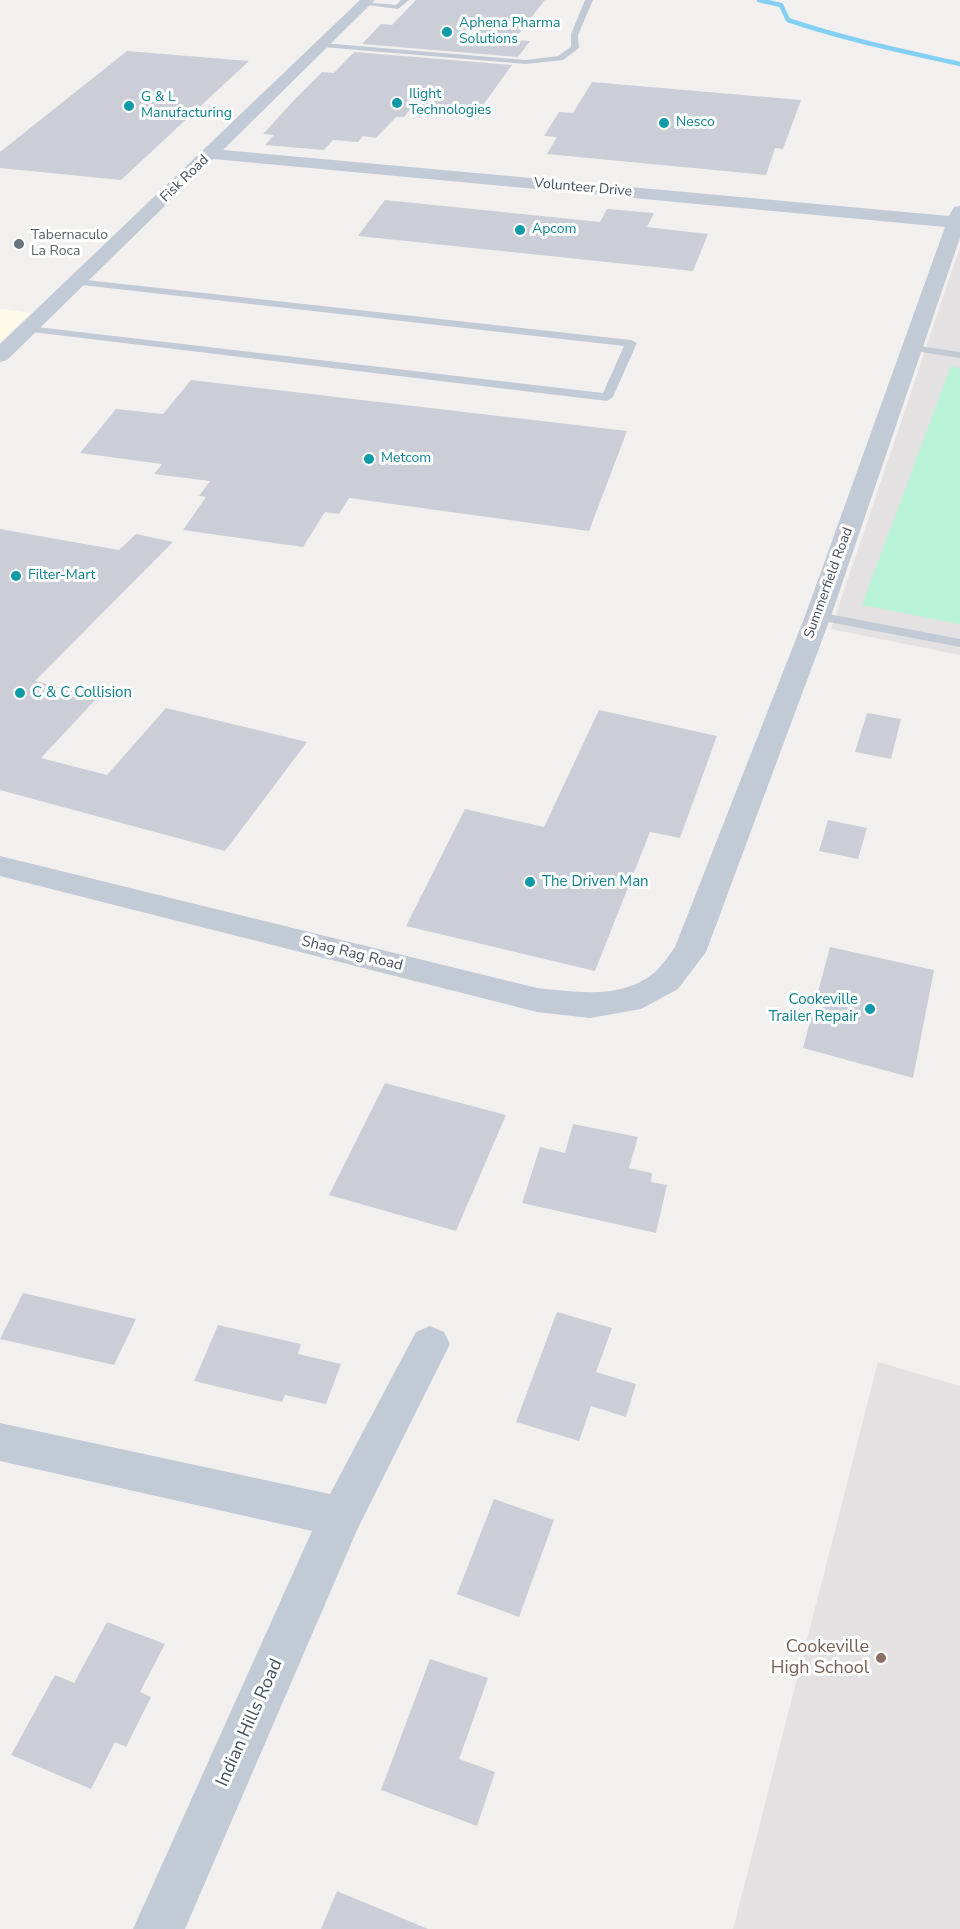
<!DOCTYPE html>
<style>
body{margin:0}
canvas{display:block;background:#f2f0ef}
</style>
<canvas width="960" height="1929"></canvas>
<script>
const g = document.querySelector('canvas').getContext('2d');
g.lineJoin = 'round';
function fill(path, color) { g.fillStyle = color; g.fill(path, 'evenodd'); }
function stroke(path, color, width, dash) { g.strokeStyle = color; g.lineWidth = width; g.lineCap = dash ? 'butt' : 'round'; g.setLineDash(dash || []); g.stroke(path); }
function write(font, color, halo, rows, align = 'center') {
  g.font = font + ' "Nunito Sans",sans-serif'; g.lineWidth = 6; g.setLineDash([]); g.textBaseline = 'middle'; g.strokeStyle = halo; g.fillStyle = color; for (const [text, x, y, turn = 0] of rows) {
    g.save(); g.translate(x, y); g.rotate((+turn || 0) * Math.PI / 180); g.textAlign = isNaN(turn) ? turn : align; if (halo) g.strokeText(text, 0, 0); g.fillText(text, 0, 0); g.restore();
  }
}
fill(new Path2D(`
 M 0,309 L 31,313 L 0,342 Z`), '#fefae8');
fill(new Path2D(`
 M 960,247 L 960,655 L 831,629 Z
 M 878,1362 L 960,1386 L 960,1929 L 733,1929 Z`), '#e3e1e1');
fill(new Path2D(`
 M 951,366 L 960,368 L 960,624 L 862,605 Z`), '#baf4d8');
stroke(new Path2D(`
 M 759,0 L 781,5 L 788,20 C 844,39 902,51 960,64`), '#83cff5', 4.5);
fill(new Path2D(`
 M 416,0 L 545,0 L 514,40 L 530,41 L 518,57 L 362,44 L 381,24 L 392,25 Z
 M 127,51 L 249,61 L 121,180 L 0,168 L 0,152 Z
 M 354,52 L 512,65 L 478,112 L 413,106 L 404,117 L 396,117 L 376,138 L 363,136 L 358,142 L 333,140 L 324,150 L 265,145 L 274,135 L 263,134 L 297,97 L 322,72 L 334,73 Z
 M 592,82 L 801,100 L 783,149 L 775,148 L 766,175 L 547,154 L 557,137 L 544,136 L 559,112 L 573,113 Z
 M 385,200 L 600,222 L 607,209 L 654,213 L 647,227 L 708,234 L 693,271 L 358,236 Z
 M 191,380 L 627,431 L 589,531 L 349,498 L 339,514 L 325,512 L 303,547 L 183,530 L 206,497 L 199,496 L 210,481 L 154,474 L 162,464 L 80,453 L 116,409 L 163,414 Z
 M 0,529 L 119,550 L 136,534 L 173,542 L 35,681 L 98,697 L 41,758 L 107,775 L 166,708 L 307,742 L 225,851 L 0,790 Z
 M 599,710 L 717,736 L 680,838 L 650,832 L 595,971 L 406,926 L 465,809 L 544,827 Z
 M 867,713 L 901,719 L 891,759 L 855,752 Z
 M 828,820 L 867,828 L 858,859 L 819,851 Z
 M 830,947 L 934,970 L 913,1078 L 803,1048 Z
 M 385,1083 L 506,1115 L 456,1231 L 329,1195 Z
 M 573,1124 L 638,1137 L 629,1168 L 652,1173 L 651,1182 L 667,1185 L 656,1233 L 522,1203 L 540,1147 L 565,1153 Z
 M 23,1293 L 136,1319 L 114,1365 L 0,1339 Z
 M 557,1312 L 612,1328 L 596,1372 L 636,1384 L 626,1417 L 591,1406 L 579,1441 L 516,1422 Z
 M 218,1325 L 301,1344 L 298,1354 L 341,1364 L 326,1404 L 285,1395 L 282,1402 L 194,1381 Z
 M 494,1499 L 554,1520 L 519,1617 L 457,1594 Z
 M 107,1622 L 165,1644 L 140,1692 L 151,1697 L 126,1747 L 115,1742 L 91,1789 L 11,1755 L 55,1675 L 74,1683 Z
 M 430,1659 L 488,1678 L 459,1759 L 495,1772 L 477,1826 L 381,1790 Z
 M 337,1891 L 428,1929 L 321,1929 Z`), '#cbced6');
fill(new Path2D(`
 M 401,0 L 409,0 L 398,9 L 360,4 L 364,2 L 396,5 Z
 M 585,0 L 593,0 L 578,35 L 579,48 L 563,60 L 526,64 L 322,47 L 318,45 L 322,43 L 526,60 L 558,56 L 571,47 L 571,34 Z
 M 77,279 L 631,340 L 637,343 L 613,397 L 607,401 L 24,331 L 22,329 L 28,326 L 603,393 L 624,346 L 73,284 L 73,280 Z
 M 912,345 L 960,352 L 960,358 L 908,350 L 906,348 Z
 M 818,612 L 960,639 L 960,647 L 813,619 L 811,616 L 813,613 Z`), '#c2cad6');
fill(new Path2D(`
 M 360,0 L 375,0 L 223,150 L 949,216 L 954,207 L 960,206 L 960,238 L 831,616 L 706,952 L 678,989 L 641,1009 L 590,1018 L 537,1012 L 0,876 L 0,856 L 537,988 C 577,992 620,1000 654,973 C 662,966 669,955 675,947 L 805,616 L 945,227 L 213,159 L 7,360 L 0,362 L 0,344 Z
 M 430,1326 L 444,1332 L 450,1344 L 357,1530 L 185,1929 L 133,1929 L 312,1531 L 0,1461 L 0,1423 L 330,1494 L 416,1332 Z`), '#c2cad6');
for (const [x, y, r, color] of [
 [447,32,6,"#0f9aa8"],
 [397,103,6,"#0f9aa8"],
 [129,106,6,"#0f9aa8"],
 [664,123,6,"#0f9aa8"],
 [520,230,6,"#0f9aa8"],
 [19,244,6,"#6b7280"],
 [369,459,6,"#0f9aa8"],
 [16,576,6,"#0f9aa8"],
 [20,693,6,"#0f9aa8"],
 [530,882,6,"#0f9aa8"],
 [870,1009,6,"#0f9aa8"],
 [881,1658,6,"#8d6e63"]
]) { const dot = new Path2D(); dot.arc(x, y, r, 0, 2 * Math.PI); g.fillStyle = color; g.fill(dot); stroke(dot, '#fff', 2); }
write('14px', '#0d838f', '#fff', [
 ["Aphena Pharma",459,24],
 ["Solutions",459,40],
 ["Ilight",409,95],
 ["Technologies",409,111],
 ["G & L",141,98],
 ["Manufacturing",141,114],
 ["Nesco",676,123],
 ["Apcom",532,230],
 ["Metcom",381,459],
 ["Filter-Mart",28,576]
], 'left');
write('14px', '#45505f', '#fff', [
 ["Fisk Road",185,179,-44],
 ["Volunteer Drive",583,188,5],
 ["Summerfield Road",829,583,-70]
]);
write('14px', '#5b616d', '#fff', [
 ["Tabernaculo",31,236],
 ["La Roca",31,252]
], 'left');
write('15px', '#0d838f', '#fff', [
 ["C & C Collision",32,693],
 ["The Driven Man",542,882],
 ["Cookeville",858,1000,"right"],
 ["Trailer Repair",858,1017,"right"]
], 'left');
write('15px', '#45505f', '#fff', [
 ["Shag Rag Road",352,954,14]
]);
write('18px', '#785e54', '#fff', [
 ["Cookeville",869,1648],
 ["High School",869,1669]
], 'right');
write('18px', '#45505f', '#fff', [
 ["Indian Hills Road",250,1723,-66]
]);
</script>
